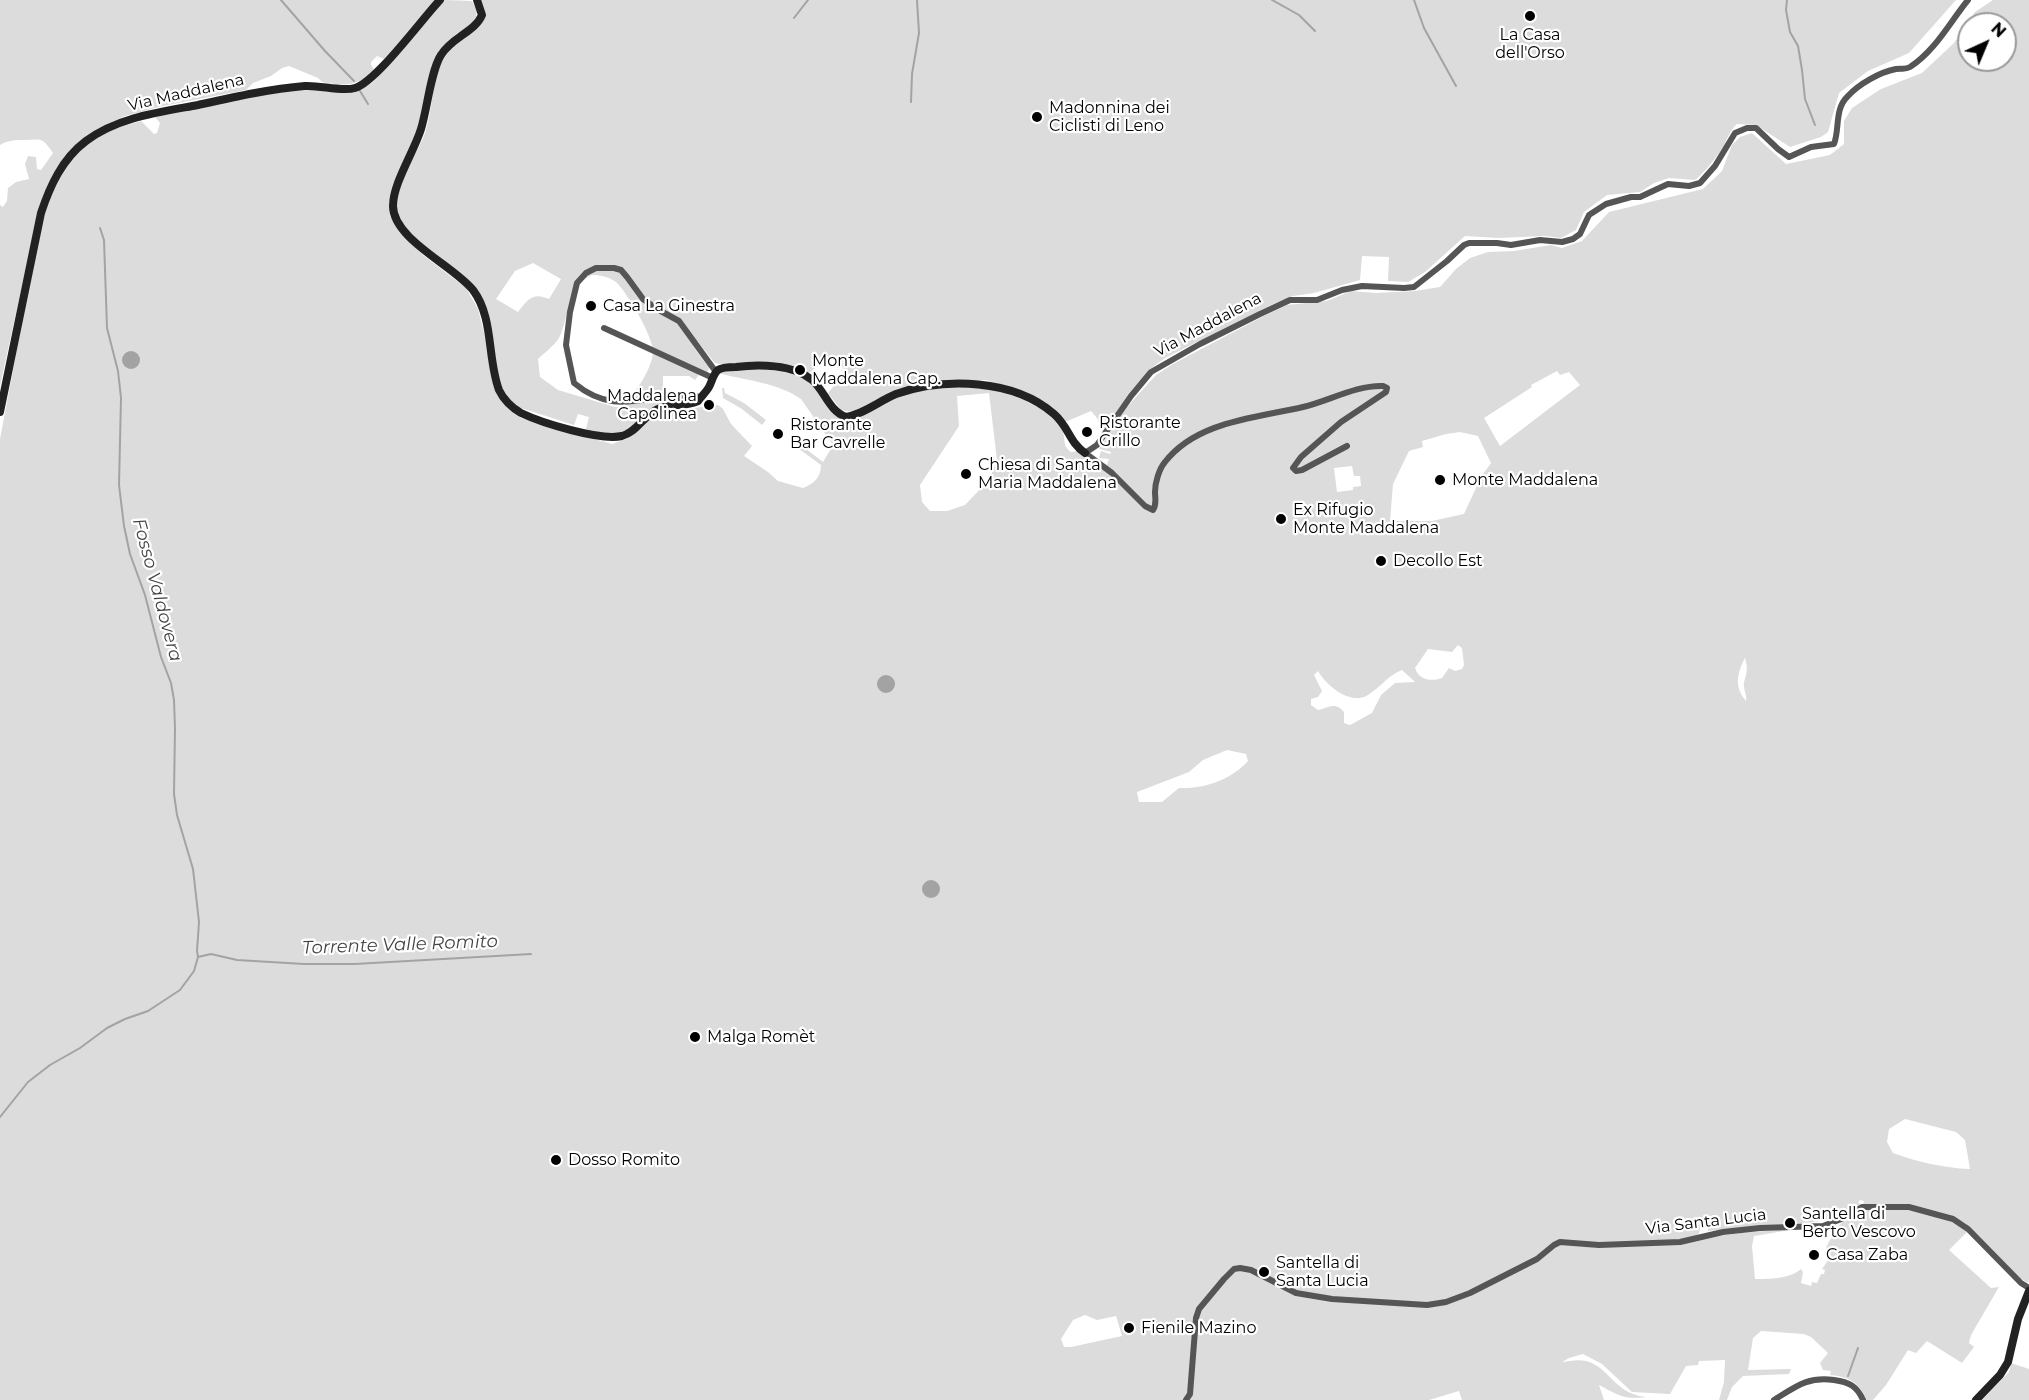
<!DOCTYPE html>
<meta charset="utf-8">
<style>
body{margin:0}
#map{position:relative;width:2029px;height:1400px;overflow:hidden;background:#fff;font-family:Montserrat,sans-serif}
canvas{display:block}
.north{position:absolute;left:1957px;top:12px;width:60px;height:60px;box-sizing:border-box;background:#fff;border:2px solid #999;border-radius:50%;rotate:44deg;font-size:16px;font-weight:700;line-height:24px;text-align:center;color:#000}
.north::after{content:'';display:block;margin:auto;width:21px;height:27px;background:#000;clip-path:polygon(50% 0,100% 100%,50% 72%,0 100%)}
</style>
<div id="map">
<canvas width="2029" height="1400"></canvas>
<div class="north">N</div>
</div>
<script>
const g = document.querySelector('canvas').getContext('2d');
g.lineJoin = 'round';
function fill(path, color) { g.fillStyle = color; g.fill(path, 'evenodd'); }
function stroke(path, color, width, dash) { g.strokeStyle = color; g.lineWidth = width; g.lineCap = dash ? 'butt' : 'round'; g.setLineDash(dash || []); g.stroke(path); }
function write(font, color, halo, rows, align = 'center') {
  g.font = font + ' Montserrat,sans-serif'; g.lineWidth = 4.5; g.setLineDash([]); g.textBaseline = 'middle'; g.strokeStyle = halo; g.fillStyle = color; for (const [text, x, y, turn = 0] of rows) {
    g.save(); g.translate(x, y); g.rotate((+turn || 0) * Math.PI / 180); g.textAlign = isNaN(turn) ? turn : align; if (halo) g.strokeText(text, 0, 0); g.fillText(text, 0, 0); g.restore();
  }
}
fill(new Path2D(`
 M 0,0 L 437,0 L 384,59 L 377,56 L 371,62 L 371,64 L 374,70 C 358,87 344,86 322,82 L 318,78 L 289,66 L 282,68 L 271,76 L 253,83 L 246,90 L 163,106 L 125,116 L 102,127 L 80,141 L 54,173 L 34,231 L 0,386 L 0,205 L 3,207 L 7,201 L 8,188 L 16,182 L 29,179 L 25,164 L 28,156 L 36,157 L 37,169 L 41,170 L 53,153 C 41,136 42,140 24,140 C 15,140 9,140 0,145 Z
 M 445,0 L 472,1 L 477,11 L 475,22 L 468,29 L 456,34 L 434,59 L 418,130 L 389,202 L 390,216 L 404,235 L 423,255 L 466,288 L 478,309 L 500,398 L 512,412 L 521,418 L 612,444 L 629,438 L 650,419 L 662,412 L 718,405 L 723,409 L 731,424 L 752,446 L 744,456 L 768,472 L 778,481 L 803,488 C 813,484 821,478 821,465 L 791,443 L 793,439 L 823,462 L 833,445 L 801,399 C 779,383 744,380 718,373 L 721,371 L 743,369 L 779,370 L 804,378 L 844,419 C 863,411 881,401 900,396 C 949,382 1008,382 1051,414 C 1055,417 1062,427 1063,432 C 1066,442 1062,445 1071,452 L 1078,451 L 1105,470 L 1109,459 L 1099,458 L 1101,451 L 1110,454 L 1111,452 L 1099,449 L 1127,407 L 1156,375 L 1173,364 L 1264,316 L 1287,305 L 1327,301 L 1351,291 L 1376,293 L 1415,291 L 1440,287 L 1456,269 L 1470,258 L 1488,252 L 1514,251 L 1551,245 L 1562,248 L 1582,241 L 1609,212 L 1703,189 L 1722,171 L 1732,145 L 1740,137 L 1752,133 L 1786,164 L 1830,155 L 1844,144 L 1844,121 L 1852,108 L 1881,89 L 1922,73 L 1954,43 L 1975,12 L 1993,0 L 2029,0 L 2029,1279 L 2028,1283 L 2020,1278 L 1965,1223 L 1950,1215 L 1910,1204 L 1863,1205 L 1864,1201 L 1860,1200 L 1858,1203 L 1861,1204 C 1835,1218 1821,1223 1792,1224 L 1791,1221 L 1786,1221 L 1786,1225 L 1746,1227 L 1708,1231 L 1707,1226 L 1701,1226 L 1698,1236 L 1711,1237 L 1740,1233 L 1802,1228 L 1754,1236 L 1752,1246 L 1755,1279 C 1769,1279 1790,1279 1801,1269 L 1803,1272 L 1801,1283 L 1811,1286 L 1812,1282 L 1817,1283 L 1821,1274 L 1824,1274 L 1825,1270 L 1822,1269 L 1831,1256 L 1826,1251 C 1826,1245 1830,1241 1833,1235 C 1838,1227 1843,1219 1852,1215 C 1879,1201 1944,1211 1967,1232 L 1949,1250 L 1991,1288 L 1999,1287 L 1971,1335 L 1969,1343 L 1974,1347 L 1962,1363 L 1927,1341 L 1916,1353 L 1908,1350 L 1886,1385 L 1873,1400 L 1866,1400 C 1861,1383 1847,1376 1830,1375 L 1831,1371 L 1823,1370 L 1820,1363 L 1828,1353 L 1811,1337 L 1804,1334 L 1761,1331 L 1753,1338 L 1748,1370 L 1791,1369 L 1789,1374 L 1743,1376 L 1732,1387 L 1727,1400 L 1719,1400 L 1724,1382 L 1725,1360 L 1699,1361 L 1698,1365 L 1686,1366 L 1670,1394 L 1632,1392 L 1602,1364 L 1583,1354 L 1569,1358 L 1562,1362 C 1570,1361 1578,1359 1586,1361 C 1610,1367 1614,1394 1646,1397 C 1624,1400 1618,1395 1599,1385 L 1604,1400 L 1462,1400 L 1459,1391 L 1429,1400 L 0,1400 L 0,439 L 43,211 L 63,168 L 81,149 L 94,139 L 113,129 L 141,121 L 154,134 L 157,133 L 160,123 L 155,117 C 208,107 261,91 316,90 C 342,89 349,98 373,82 ZM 1969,24 L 2005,24 L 2005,60 L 1969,60 ZM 1557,371 L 1560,375 L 1569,372 L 1580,385 L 1500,446 L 1484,418 L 1532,387 L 1531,385 ZM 989,393 L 997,460 L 989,480 L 965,505 L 947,511 L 930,511 L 922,502 L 920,485 L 959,426 L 957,396 ZM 1460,432 L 1478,436 L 1491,463 L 1481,477 L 1464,514 L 1432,521 L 1390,521 L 1393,484 L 1409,451 L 1423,447 L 1422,441 L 1446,434 ZM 1352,466 L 1354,476 L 1360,476 L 1361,486 L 1353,487 L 1353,490 L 1337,492 L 1334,468 ZM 1458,645 L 1462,648 L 1464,665 L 1462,669 L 1455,671 L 1449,668 L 1442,678 C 1431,682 1419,680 1415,668 L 1428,649 L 1452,652 ZM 1745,658 C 1750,674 1743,678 1744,687 C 1745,694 1747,695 1746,701 C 1734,687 1737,673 1745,658 ZM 1402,670 L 1415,682 L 1395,683 L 1381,695 L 1372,713 L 1350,725 L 1344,723 L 1344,712 C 1335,701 1328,708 1318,710 L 1311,705 L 1311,699 L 1318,697 L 1322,691 L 1314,675 L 1318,671 C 1326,685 1350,706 1368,695 C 1381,687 1388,675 1402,670 ZM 1227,750 L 1246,754 L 1248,761 C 1231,780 1204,789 1179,788 L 1162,802 L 1139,802 L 1137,792 L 1189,772 L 1203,760 ZM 1905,1119 L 1956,1132 L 1965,1140 L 1970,1169 C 1943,1168 1918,1162 1893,1153 L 1887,1142 L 1889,1129 ZM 1085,1315 L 1097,1320 L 1116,1316 L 1122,1336 L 1071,1347 L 1064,1347 L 1061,1339 L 1073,1320 Z
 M 479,0 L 1956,0 L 1909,53 L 1868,71 L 1839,93 L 1828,132 L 1821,137 L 1790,147 L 1756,125 L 1737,124 C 1730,131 1728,137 1724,145 C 1716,158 1706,171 1695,180 L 1669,178 L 1654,183 L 1640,192 L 1607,195 L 1584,212 L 1576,230 L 1561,238 L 1545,236 L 1498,238 L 1465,236 L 1425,272 L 1408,282 L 1388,281 L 1389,257 L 1362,256 L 1360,280 L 1314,293 L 1293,296 L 1271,305 L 1165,358 L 1149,370 L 1129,393 L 1103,433 L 1097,418 L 1091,411 L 1065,422 L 1051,406 L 1021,391 L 986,380 L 948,382 L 898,391 L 851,412 L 841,410 L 828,393 L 846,371 L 833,357 L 822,366 L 820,365 L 809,373 C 798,369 785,363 772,362 C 753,361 733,367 715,363 L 697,341 L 693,346 L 709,368 L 707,374 L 702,371 L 695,380 L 689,376 L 663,376 L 663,403 L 623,432 L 605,434 L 586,429 L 589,417 L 578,414 L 574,425 L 518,407 L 505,395 L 500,382 L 484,305 L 404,227 C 399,218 396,211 396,201 C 397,181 419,151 425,133 C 433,108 432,81 443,56 C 451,40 475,35 484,19 ZM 533,263 L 561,279 L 549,299 C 533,292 528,299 518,312 L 496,299 L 515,271 ZM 592,275 C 601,275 611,277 618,284 C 628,295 655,339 653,354 C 650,373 635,391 624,407 L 615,407 L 558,390 L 540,377 L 538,359 C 545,352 554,346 559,338 C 569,319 567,285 592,275 Z
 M 722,388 L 724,388 L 725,393 L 744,403 L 766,420 L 762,425 L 742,409 L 723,398 Z
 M 2011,1363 L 2029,1369 L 2029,1400 L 1982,1400 L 2009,1372 Z`), '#dcdcdc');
fill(new Path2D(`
 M122 360a9 9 0 1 1 18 0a9 9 0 1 1-18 0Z
 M877 684a9 9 0 1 1 18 0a9 9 0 1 1-18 0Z
 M922 889a9 9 0 1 1 18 0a9 9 0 1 1-18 0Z`), '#a3a3a3');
stroke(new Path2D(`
 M 281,0 L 325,51 L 354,81
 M 1272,0 L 1299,15 L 1315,31
 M 1414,0 L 1424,28 L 1456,86
 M 1787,0 L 1786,10 L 1790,32 L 1798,46 L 1802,70 L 1805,99 L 1815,125
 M 794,18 L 808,0
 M 360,91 L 368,104
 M 911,102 L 912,74 L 919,33 L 917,0
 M 198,957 L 211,954 L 237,960 L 304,964 L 355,964 L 531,954
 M 0,1117 L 28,1082 L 50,1065 L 80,1048 L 107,1028 L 125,1019 L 148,1011 L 180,990 L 194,971 L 198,957 L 197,951 L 199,922 L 193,869 L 177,815 L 174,794 L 175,728 L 174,700 L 171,683 L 161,657 L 145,595 L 130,554 L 124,526 L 119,485 L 121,398 L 118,371 L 107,328 L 104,240 L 100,228
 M 1848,1376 L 1858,1348`), '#a3a3a3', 2);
stroke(new Path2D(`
 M 604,328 L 713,378
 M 701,397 C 651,388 620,421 574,383 L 566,345 L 570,312 L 577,283 L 586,273 L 596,268 L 614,268 L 621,270 L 627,277 L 643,299 L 657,309 L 679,321 L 716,372
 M 1347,446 L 1302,470 L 1296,471 L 1293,468 L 1301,457 L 1341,422 L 1386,392 L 1387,388 L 1383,386 C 1356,385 1329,401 1303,407 C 1256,418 1197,421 1165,462 C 1159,469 1155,483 1155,492 C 1155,499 1157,504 1153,510 L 1145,506 L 1112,473 L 1085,453 L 1097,445 L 1131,396 L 1151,372 L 1200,344 L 1260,314 L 1290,300 L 1317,300 L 1342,290 L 1362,286 L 1404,288 L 1414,287 L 1447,261 L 1464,245 L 1469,243 L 1497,243 L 1511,245 L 1540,240 L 1562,242 L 1573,239 L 1580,234 L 1589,215 L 1606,204 L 1631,197 L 1640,197 L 1668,184 L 1689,186 L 1700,183 L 1715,166 L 1735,133 L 1747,128 L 1756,128 L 1778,149 L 1789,157 L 1811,147 L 1834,144 C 1840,129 1834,109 1848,96 C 1859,84 1880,72 1896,69 C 1902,68 1905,70 1910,67 C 1935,51 1950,22 1968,0
 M 1186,1400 L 1190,1394 L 1196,1318 L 1199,1309 L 1224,1279 L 1234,1269 L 1240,1268 L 1251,1270 L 1296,1293 L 1332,1299 L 1427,1305 L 1446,1302 L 1470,1293 L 1537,1259 L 1554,1245 L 1560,1242 L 1599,1245 L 1680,1242 L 1723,1232 L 1760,1228 L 1823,1226 L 1844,1218 L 1862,1207 L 1909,1207 L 1953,1219 L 1968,1229 L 2021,1283 L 2029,1288
 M 1774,1400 C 1795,1387 1808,1376 1834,1380 C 1849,1382 1857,1386 1863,1400`), '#555', 6);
stroke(new Path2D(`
 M 477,0 L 482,15 C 475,32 452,37 441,55 C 431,70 427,110 421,129 C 414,152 393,183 393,206 C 393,239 454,266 473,290 C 494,318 487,358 499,390 C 503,399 512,408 521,413 C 542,423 600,441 622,436 C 637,432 644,415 658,409 C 670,403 685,407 698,401 C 701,397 706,392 709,387 C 712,382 713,374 718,370 C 722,367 730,367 736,367 C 758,364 793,364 812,380 C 825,391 829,411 846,417 C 864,414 879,401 896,394 C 945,377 1014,379 1054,414 C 1069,427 1069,442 1085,453
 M 0,412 L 41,213 C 50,186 62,159 86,141 C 118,117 160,112 198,105 C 234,97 269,89 305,86 C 320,85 342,92 355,88 C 376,82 422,19 440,0
 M 1976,1400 L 2000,1375 L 2008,1362 L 2018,1319 L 2029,1291`), '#222', 8);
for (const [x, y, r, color] of [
 [1530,16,6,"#000"],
 [1037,117,6,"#000"],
 [591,306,6,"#000"],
 [800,370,6,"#000"],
 [709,405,6,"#000"],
 [1087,432,6,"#000"],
 [778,434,6,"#000"],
 [966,474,6,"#000"],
 [1440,480,6,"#000"],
 [1281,519,6,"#000"],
 [1381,561,6,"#000"],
 [695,1037,6,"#000"],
 [556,1160,6,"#000"],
 [1790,1223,6,"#000"],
 [1814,1255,6,"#000"],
 [1264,1272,6,"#000"],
 [1129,1328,6,"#000"]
]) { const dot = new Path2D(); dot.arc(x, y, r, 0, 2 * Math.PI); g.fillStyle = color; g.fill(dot); stroke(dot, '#fff', 2); }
write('16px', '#000', '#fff', [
 ["La Casa",1530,35,"center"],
 ["dell'Orso",1530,53,"center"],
 ["Madonnina dei",1049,108],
 ["Ciclisti di Leno",1049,126],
 ["Casa La Ginestra",603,306],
 ["Monte",812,361],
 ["Maddalena Cap.",812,379],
 ["Maddalena",697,396,"right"],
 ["Capolinea",697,414,"right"],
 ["Ristorante",1099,423],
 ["Grillo",1099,441],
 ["Ristorante",790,425],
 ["Bar Cavrelle",790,443],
 ["Chiesa di Santa",978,465],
 ["Maria Maddalena",978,483],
 ["Monte Maddalena",1452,480],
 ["Ex Rifugio",1293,510],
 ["Monte Maddalena",1293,528],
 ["Decollo Est",1393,561],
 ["Malga Romèt",707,1037],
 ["Dosso Romito",568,1160],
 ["Santella di",1802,1214],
 ["Berto Vescovo",1802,1232],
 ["Casa Zaba",1826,1255],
 ["Santella di",1276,1263],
 ["Santa Lucia",1276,1281],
 ["Fienile Mazino",1141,1328]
], 'left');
write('16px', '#000', '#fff', [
 ["Via Maddalena",186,93,-13],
 ["Via Maddalena",1208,325,-28],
 ["Via Santa Lucia",1706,1222,-7]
]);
write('italic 18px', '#444', '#fff', [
 ["Fosso Valdovera",157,590,75],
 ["Torrente Valle Romito",400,945,-2]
]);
</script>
